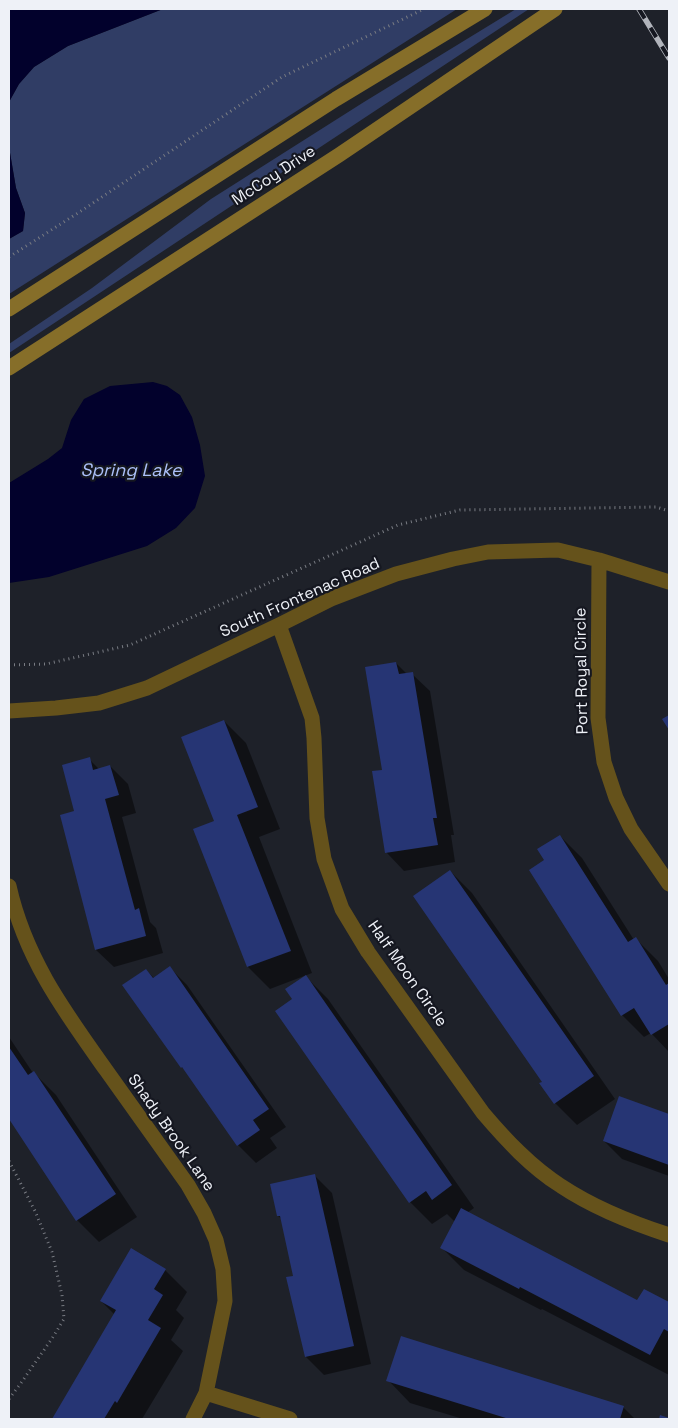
<!DOCTYPE html>
<style>
body{margin:0}
#map{position:relative;width:678px;height:1428px;overflow:hidden;background:#1e2129;font-family:"Space Grotesk",sans-serif}
canvas{display:block}
.frame{position:absolute;inset:0;border:10px solid #eef1f7;pointer-events:none}
</style>
<div id="map">
<canvas width="678" height="1428"></canvas>
<div class="frame"></div>
</div>
<script>
const g = document.querySelector('canvas').getContext('2d');
g.lineJoin = 'round';
function fill(path, color) { g.fillStyle = color; g.fill(path, 'evenodd'); }
function stroke(path, color, width, dash) { g.strokeStyle = color; g.lineWidth = width; g.lineCap = dash ? 'butt' : 'round'; g.setLineDash(dash || []); g.stroke(path); }
function write(font, color, halo, rows, align = 'center') {
  g.font = font + ' "Space Grotesk",sans-serif'; g.lineWidth = 4.5; g.setLineDash([]); g.textBaseline = 'middle'; g.strokeStyle = halo; g.fillStyle = color; for (const [text, x, y, turn = 0] of rows) {
    g.save(); g.translate(x, y); g.rotate((+turn || 0) * Math.PI / 180); g.textAlign = isNaN(turn) ? turn : align; if (halo) g.strokeText(text, 0, 0); g.fillText(text, 0, 0); g.restore();
  }
}
fill(new Path2D(`
 M 163,9 L 457,9 L 9,294 L 9,239 L 23,231 L 25,213 L 16,188 L 9,147 L 9,102 L 19,84 L 34,67 L 68,46 Z
 M 516,9 L 529,9 L 9,353 L 9,344 L 92,288 L 211,199 L 364,102 Z`), '#303d65');
fill(new Path2D(`
 M 9,9 L 163,9 L 68,46 L 34,67 L 19,84 L 9,102 Z
 M 9,147 L 16,188 L 25,213 L 23,231 L 9,239 Z
 M 153,382 L 167,386 L 180,395 L 192,417 L 200,445 L 205,476 L 195,508 L 176,528 L 147,546 L 49,577 L 9,583 L 9,483 L 48,459 L 62,448 L 71,420 L 84,399 L 110,386 Z`), '#02012c');
fill(new Path2D(`
 M 396,663 L 407,674 L 412,674 L 430,691 L 454,835 L 451,835 L 455,862 L 404,871 L 387,853 L 373,772 L 383,771 Z
 M 224,721 L 246,743 L 280,829 L 259,837 L 312,973 L 270,989 L 248,967 L 195,830 L 216,822 Z
 M 89,759 L 99,769 L 110,766 L 128,784 L 136,813 L 122,817 L 150,922 L 156,928 L 163,953 L 114,967 L 96,950 L 76,812 Z
 M 560,836 L 582,858 L 634,940 L 636,939 L 658,961 L 669,979 L 669,1052 L 651,1033 L 644,1037 L 622,1015 L 531,870 L 546,861 Z
 M 450,871 L 472,893 L 615,1099 L 577,1125 L 555,1103 Z
 M 170,968 L 187,985 L 286,1127 L 270,1138 L 277,1148 L 256,1163 L 238,1145 L 189,1074 L 182,1067 L 124,986 L 146,970 L 154,978 Z
 M 306,977 L 328,999 L 474,1208 L 467,1213 L 638,1302 L 644,1290 L 669,1303 L 669,1375 L 542,1309 L 541,1310 L 464,1270 L 442,1248 L 455,1222 L 447,1214 L 432,1224 L 410,1202 L 294,999 Z
 M 9,1037 L 33,1073 L 34,1073 L 56,1095 L 137,1217 L 99,1242 L 77,1220 L 9,1117 Z
 M 620,1098 L 669,1116 L 669,1176 L 622,1159 L 604,1141 Z
 M 314,1175 L 332,1193 L 371,1364 L 324,1375 L 306,1357 L 288,1278 L 295,1277 L 282,1219 L 278,1216 Z
 M 165,1270 L 187,1292 L 176,1310 L 184,1318 L 171,1340 L 183,1351 L 142,1419 L 53,1419 L 115,1315 L 101,1301 Z
 M 388,1380 L 623,1407 L 635,1419 L 463,1419 L 410,1403 Z`), '#0007');
fill(new Path2D(`
 M 396,662 L 399,674 L 413,672 L 437,818 L 433,818 L 438,845 L 385,853 L 372,771 L 382,770 L 365,667 Z
 M 669,715 L 669,730 L 662,719 Z
 M 224,720 L 258,807 L 237,815 L 291,951 L 247,967 L 193,829 L 214,821 L 181,737 Z
 M 90,757 L 93,770 L 110,765 L 119,795 L 105,799 L 135,910 L 139,908 L 146,936 L 95,950 L 60,815 L 74,811 L 62,765 Z
 M 560,835 L 628,942 L 636,937 L 666,985 L 669,983 L 669,1024 L 651,1035 L 634,1008 L 621,1016 L 529,870 L 544,860 L 537,849 Z
 M 450,870 L 594,1076 L 554,1104 L 539,1083 L 542,1082 L 413,896 Z
 M 170,966 L 269,1109 L 253,1120 L 260,1130 L 237,1146 L 182,1067 L 181,1068 L 122,985 L 146,969 L 153,978 Z
 M 306,975 L 452,1185 L 432,1200 L 426,1191 L 409,1203 L 275,1011 L 292,999 L 285,989 Z
 M 9,1047 L 28,1075 L 34,1071 L 116,1194 L 76,1221 L 9,1119 Z
 M 619,1096 L 669,1114 L 669,1165 L 603,1141 Z
 M 315,1174 L 354,1346 L 305,1357 L 286,1277 L 293,1276 L 280,1216 L 277,1216 L 270,1184 Z
 M 461,1208 L 637,1300 L 644,1289 L 669,1302 L 669,1332 L 664,1329 L 650,1355 L 520,1287 L 519,1289 L 440,1248 Z
 M 131,1248 L 166,1269 L 154,1289 L 163,1295 L 148,1320 L 161,1328 L 117,1403 L 115,1401 L 104,1419 L 52,1419 L 116,1310 L 100,1301 Z
 M 401,1336 L 624,1406 L 620,1419 L 509,1419 L 386,1381 Z
 M 660,1415 L 669,1418 L 669,1419 L 659,1419 Z`), '#263574');
stroke(new Path2D(`
 M 9,257 L 81,211 L 282,77 L 424,9
 M 9,665 L 46,664 L 130,645 L 398,525 L 460,510 L 656,507 L 669,511
 M 9,1161 L 35,1211 L 52,1252 L 62,1295 L 64,1319 L 53,1337 L 21,1383 L 9,1399`), '#797c83', 3, [1, 4]);
stroke(new Path2D(`
 M 599,560 L 598,718 L 604,762 L 616,798 L 631,829 L 669,884
 M 279,625 L 312,718 L 314,738 L 317,818 L 324,859 L 342,909 L 368,952 L 483,1113 C 506,1140 531,1167 561,1186 C 594,1208 632,1223 669,1235
 M 9,711 L 56,708 L 99,703 L 147,688 L 279,625 L 331,599 L 396,574 L 453,559 L 488,552 L 558,550 L 599,560 L 669,582
 M 9,886 C 25,958 64,1011 106,1070 C 133,1108 161,1147 188,1185 L 204,1213 L 216,1240 L 223,1269 L 225,1301 L 206,1393 L 193,1419
 M 206,1393 L 290,1419`), '#65521b', 15);
stroke(new Path2D(`
 M 9,309 L 336,99 L 485,9
 M 9,368 L 339,155 L 555,9`), '#866e29', 15);
const rail = new Path2D(`
 M 639,9 L 669,58`);
stroke(rail, '#b1b4bb', 5.5);
stroke(rail, '#151720', 4, [11]);
write('16px', '#eef1f7', '#151720', [
 ["McCoy Drive",274,176,-33],
 ["South Frontenac Road",300,598,-24],
 ["Port Royal Circle",582,671,-91],
 ["Half Moon Circle",407,974,55],
 ["Shady Brook Lane",171,1133,55]
]);
write('italic 18px', '#acc0f9', '#151720', [
 ["Spring Lake",131,471]
]);
</script>
